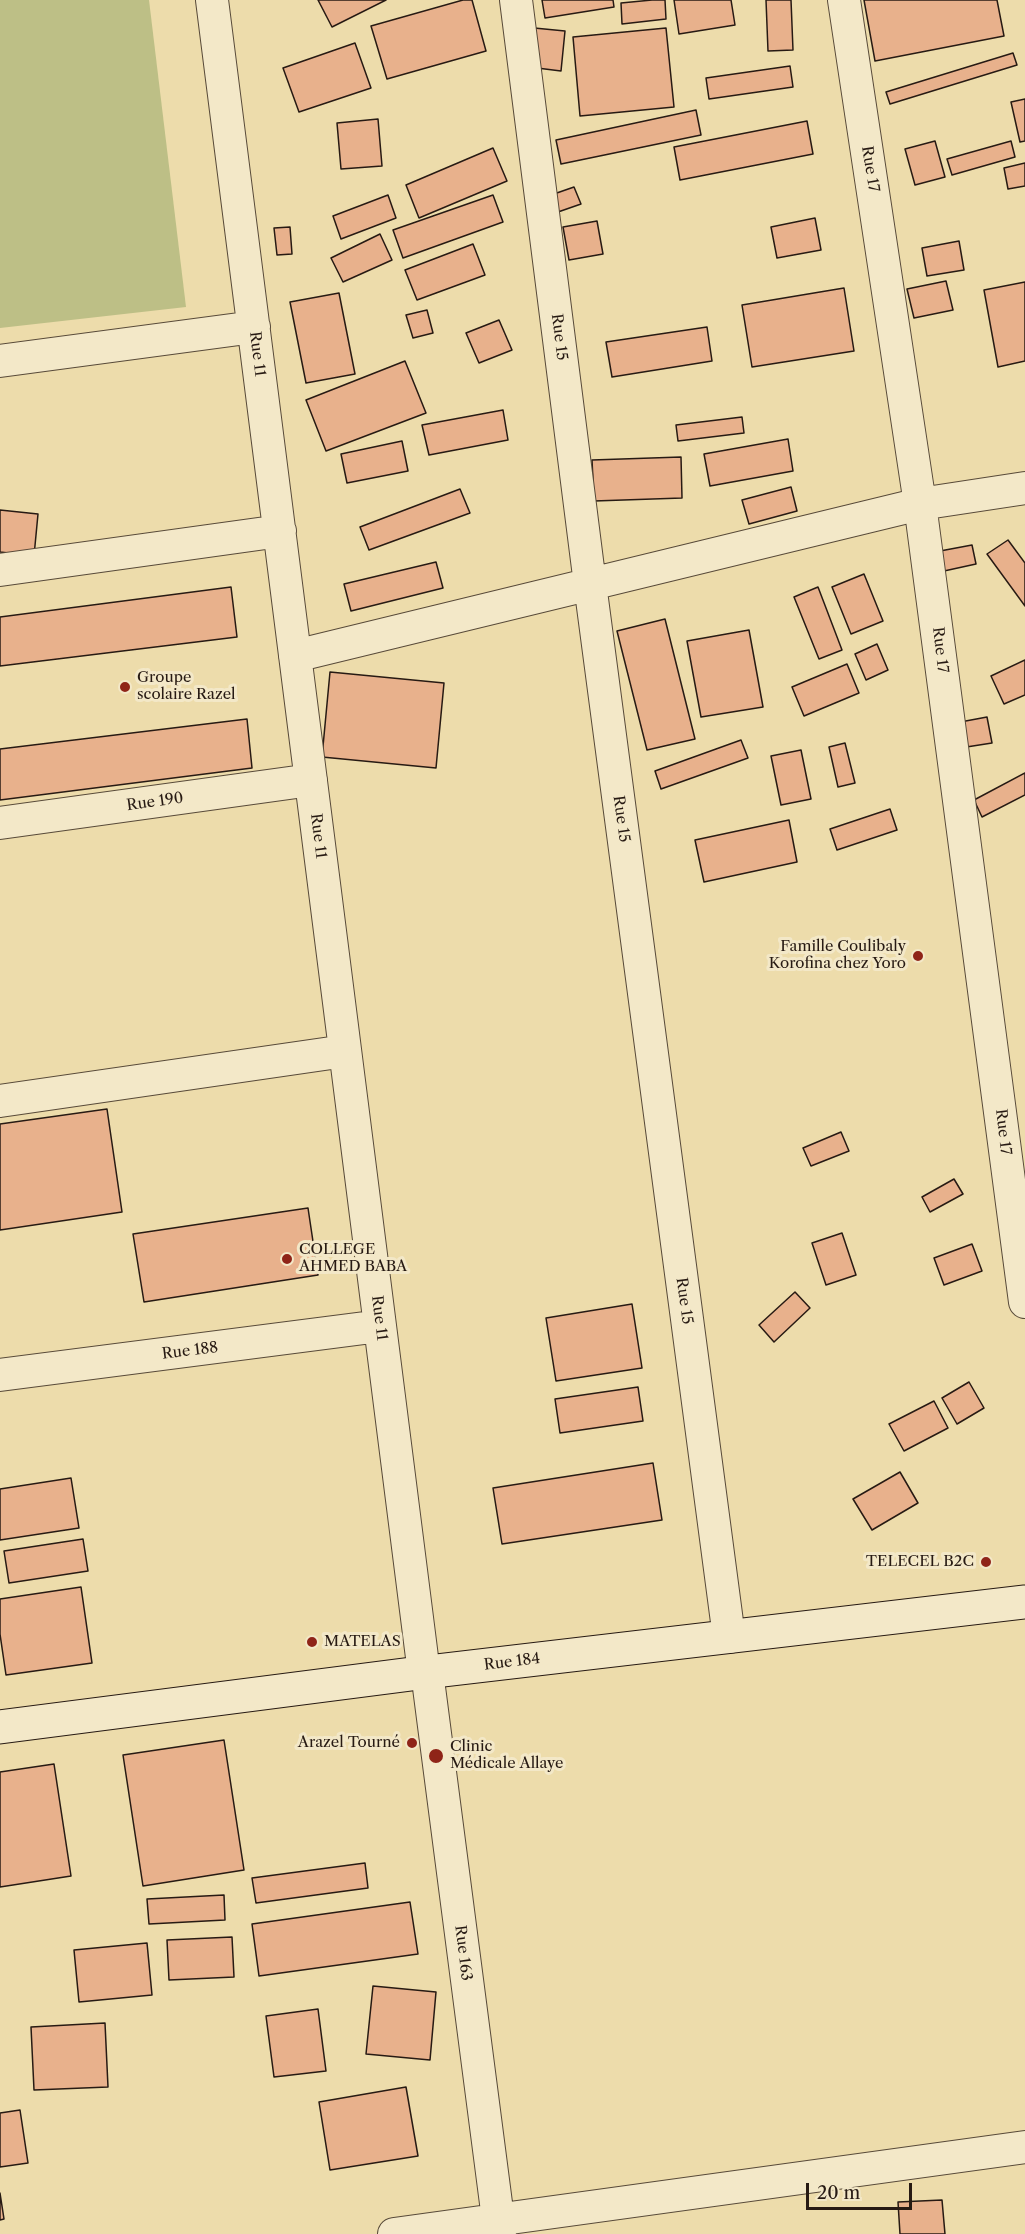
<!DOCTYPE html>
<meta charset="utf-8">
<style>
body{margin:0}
#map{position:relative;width:1025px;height:2234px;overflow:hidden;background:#eddcab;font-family:"Libre Caslon Text",serif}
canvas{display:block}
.scale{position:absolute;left:806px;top:2183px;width:106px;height:27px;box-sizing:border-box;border:3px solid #271a13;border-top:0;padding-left:8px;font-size:18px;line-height:21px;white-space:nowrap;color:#271a13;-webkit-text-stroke:4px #f3e8c8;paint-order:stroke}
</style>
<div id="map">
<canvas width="1025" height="2234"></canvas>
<div class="scale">20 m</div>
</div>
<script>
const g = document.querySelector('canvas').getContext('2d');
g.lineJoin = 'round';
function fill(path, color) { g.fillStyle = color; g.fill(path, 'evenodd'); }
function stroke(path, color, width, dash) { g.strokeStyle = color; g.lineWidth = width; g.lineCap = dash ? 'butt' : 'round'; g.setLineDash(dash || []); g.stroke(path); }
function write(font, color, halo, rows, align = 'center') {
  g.font = font + ' "Libre Caslon Text",serif'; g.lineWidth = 6; g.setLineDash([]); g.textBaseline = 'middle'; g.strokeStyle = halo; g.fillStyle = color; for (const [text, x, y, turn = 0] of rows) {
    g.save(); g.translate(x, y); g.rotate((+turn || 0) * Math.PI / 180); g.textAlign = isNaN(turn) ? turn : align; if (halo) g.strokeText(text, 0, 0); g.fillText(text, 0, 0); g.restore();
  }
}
fill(new Path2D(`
 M 0,0 L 149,0 L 186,307 L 0,328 Z`), '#bdbf86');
const building = new Path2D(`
 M 318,0 L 386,0 L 332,27 Z
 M 463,0 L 472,0 L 486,51 L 387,79 L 371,26 Z
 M 542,0 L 613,0 L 614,7 L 545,18 Z
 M 652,0 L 665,0 L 666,19 L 622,24 L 621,3 Z
 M 674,0 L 731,0 L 735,25 L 679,34 Z
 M 766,0 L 791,0 L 793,50 L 768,51 Z
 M 864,0 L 997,0 L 1004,36 L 875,61 Z
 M 524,27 L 565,31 L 561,71 L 521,66 Z
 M 666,28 L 674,107 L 580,116 L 573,37 Z
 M 355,43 L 371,88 L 299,112 L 283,68 Z
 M 1013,53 L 1017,65 L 890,104 L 886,92 Z
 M 790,66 L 793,87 L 709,99 L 706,78 Z
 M 1025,99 L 1025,141 L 1020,142 L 1011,102 Z
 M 696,110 L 701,135 L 561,164 L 556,140 Z
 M 378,119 L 382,166 L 341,169 L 337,123 Z
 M 807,121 L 813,154 L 680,180 L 674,147 Z
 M 935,141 L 945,177 L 915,185 L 905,149 Z
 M 1011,141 L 1015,157 L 952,175 L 947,159 Z
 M 493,148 L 507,181 L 419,218 L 406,185 Z
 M 1025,163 L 1025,186 L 1008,189 L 1004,168 Z
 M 574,187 L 581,204 L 558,212 L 551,195 Z
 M 388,195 L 396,218 L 341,239 L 333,216 Z
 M 493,195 L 503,222 L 403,258 L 393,230 Z
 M 815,218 L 821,250 L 777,258 L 771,227 Z
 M 597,221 L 603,254 L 569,260 L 563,227 Z
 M 290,227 L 292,254 L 277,255 L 274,228 Z
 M 380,234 L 392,260 L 343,282 L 331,258 Z
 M 959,241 L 964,270 L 927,276 L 922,248 Z
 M 473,244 L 485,275 L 417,300 L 405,270 Z
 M 946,281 L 953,310 L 914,318 L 907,289 Z
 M 1025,282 L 1025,361 L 998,367 L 984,290 Z
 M 844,288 L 854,351 L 752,367 L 742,305 Z
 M 339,293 L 355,374 L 306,383 L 290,302 Z
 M 427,310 L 433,333 L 413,338 L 406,315 Z
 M 499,320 L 512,350 L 479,363 L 466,333 Z
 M 707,327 L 712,361 L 612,377 L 606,342 Z
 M 405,361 L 426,413 L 326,451 L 306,400 Z
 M 503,410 L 508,440 L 429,455 L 422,425 Z
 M 742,417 L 744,433 L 678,441 L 676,425 Z
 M 788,439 L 793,471 L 710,486 L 704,454 Z
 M 402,441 L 408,471 L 347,483 L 341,454 Z
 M 681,457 L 682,498 L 594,501 L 592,460 Z
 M 791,487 L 797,511 L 749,524 L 742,500 Z
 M 460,489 L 470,513 L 369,550 L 360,527 Z
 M 0,510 L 38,514 L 34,556 L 0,552 Z
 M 1008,540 L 1025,563 L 1025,606 L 987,554 Z
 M 972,545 L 976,564 L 944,571 L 940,551 Z
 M 436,562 L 443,588 L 351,611 L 344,584 Z
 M 864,574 L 883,621 L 851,634 L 832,587 Z
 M 231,587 L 237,637 L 0,666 L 0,617 Z
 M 818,587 L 842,650 L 819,659 L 794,597 Z
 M 665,619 L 695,739 L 647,750 L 617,631 Z
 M 749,630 L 763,707 L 701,717 L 687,641 Z
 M 877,644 L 888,670 L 866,680 L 855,654 Z
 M 1025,660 L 1025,695 L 1004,704 L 991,676 Z
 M 847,664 L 859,693 L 804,716 L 792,687 Z
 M 330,672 L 444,683 L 436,768 L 322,757 Z
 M 987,717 L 992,743 L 960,748 L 955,723 Z
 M 247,719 L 252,768 L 0,800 L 0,749 Z
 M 741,740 L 748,758 L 661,789 L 655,771 Z
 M 845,743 L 855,783 L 838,787 L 829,747 Z
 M 801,750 L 811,799 L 781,805 L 771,756 Z
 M 1025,773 L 1025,795 L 982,817 L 974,800 Z
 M 890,809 L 897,830 L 837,850 L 830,829 Z
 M 789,820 L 797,862 L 704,882 L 695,840 Z
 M 107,1109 L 122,1212 L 0,1230 L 0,1124 Z
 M 841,1132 L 849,1151 L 811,1166 L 803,1148 Z
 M 954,1179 L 963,1194 L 930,1212 L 922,1197 Z
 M 308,1208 L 318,1275 L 144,1302 L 133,1234 Z
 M 842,1233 L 856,1275 L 826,1285 L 812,1243 Z
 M 972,1244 L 982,1271 L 944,1285 L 934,1258 Z
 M 795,1292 L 810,1308 L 774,1342 L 759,1325 Z
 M 632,1304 L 642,1368 L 556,1381 L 546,1318 Z
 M 969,1382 L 984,1408 L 957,1424 L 942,1398 Z
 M 638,1387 L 643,1421 L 560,1433 L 555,1399 Z
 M 934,1401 L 948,1428 L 904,1451 L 889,1424 Z
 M 653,1463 L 662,1520 L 502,1544 L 493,1488 Z
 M 900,1472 L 918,1503 L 872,1530 L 853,1499 Z
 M 71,1478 L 79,1528 L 0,1540 L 0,1489 Z
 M 83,1539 L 88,1571 L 9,1583 L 4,1551 Z
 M 81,1587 L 92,1663 L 6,1675 L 0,1634 L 0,1599 Z
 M 224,1740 L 244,1870 L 143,1886 L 123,1755 Z
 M 54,1764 L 71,1876 L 0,1887 L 0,1772 Z
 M 365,1863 L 368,1888 L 256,1903 L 252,1878 Z
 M 224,1895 L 225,1920 L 149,1924 L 147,1899 Z
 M 410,1902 L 418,1954 L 259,1976 L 252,1924 Z
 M 232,1937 L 234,1977 L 169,1980 L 167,1940 Z
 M 147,1943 L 152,1995 L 79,2002 L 74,1950 Z
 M 373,1986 L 436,1992 L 430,2060 L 366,2054 Z
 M 318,2009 L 326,2071 L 274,2077 L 266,2016 Z
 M 105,2023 L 108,2087 L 34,2090 L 31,2027 Z
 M 406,2087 L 418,2156 L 330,2170 L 319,2102 Z
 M 20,2110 L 28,2163 L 0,2167 L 0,2113 Z
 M 0,2193 L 4,2219 L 0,2220 Z
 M 942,2200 L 945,2234 L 900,2234 L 898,2202 Z`);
fill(building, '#e8b18c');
stroke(building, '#271a13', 1.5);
const street = new Path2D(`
 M 212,0 L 424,1673
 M 516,0 L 590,584 L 729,1637
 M 844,0 L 920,504 L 1025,1302
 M 0,361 L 254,327
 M 0,570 L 280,531
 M 295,656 L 920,504 L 1025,488
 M 0,823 L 311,780
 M 0,1101 L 345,1051
 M 0,1375 L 380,1326
 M 427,1672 L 500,2234
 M 394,2234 L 1025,2147`);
const secondary = new Path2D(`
 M 0,1727 L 427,1672 L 1025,1602`);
stroke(street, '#584a39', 34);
stroke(secondary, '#271a13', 35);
stroke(street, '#f3e8c8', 32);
stroke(secondary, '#f3e8c8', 33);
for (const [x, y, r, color] of [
 [125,687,6,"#8f2418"],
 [918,956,6,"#8f2418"],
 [287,1259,6,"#8f2418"],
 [986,1562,6,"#8f2418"],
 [312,1642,6,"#8f2418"],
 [412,1743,6,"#8f2418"],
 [436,1756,8,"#8f2418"]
]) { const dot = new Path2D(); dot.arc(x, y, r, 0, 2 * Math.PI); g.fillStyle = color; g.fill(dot); stroke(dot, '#f3e8c8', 2); }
write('15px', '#271a13', '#f3e8c8', [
 ["Rue 17",870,169,81],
 ["Rue 15",559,337,83],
 ["Rue 11",257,354,83],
 ["Rue 17",940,650,83],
 ["Rue 190",155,802,-8],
 ["Rue 15",621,819,82],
 ["Rue 11",318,836,83],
 ["Rue 17",1003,1132,83],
 ["Rue 15",684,1301,82],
 ["Rue 11",379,1318,83],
 ["Rue 188",190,1351,-7],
 ["Rue 184",512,1662,-7],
 ["Rue 163",463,1953,83]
]);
write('15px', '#271a13', '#f3e8c8', [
 ["Groupe",137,678],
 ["scolaire Razel",137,695],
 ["Famille Coulibaly",906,947,"right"],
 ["Korofina chez Yoro",906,964,"right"],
 ["COLLEGE",299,1250],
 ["AHMED BABA",299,1267],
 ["TELECEL B2C",974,1562,"right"],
 ["MATELAS",324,1642],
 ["Arazel Tourné",400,1743,"right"],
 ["Clinic",450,1747],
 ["Médicale Allaye",450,1764]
], 'left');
</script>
